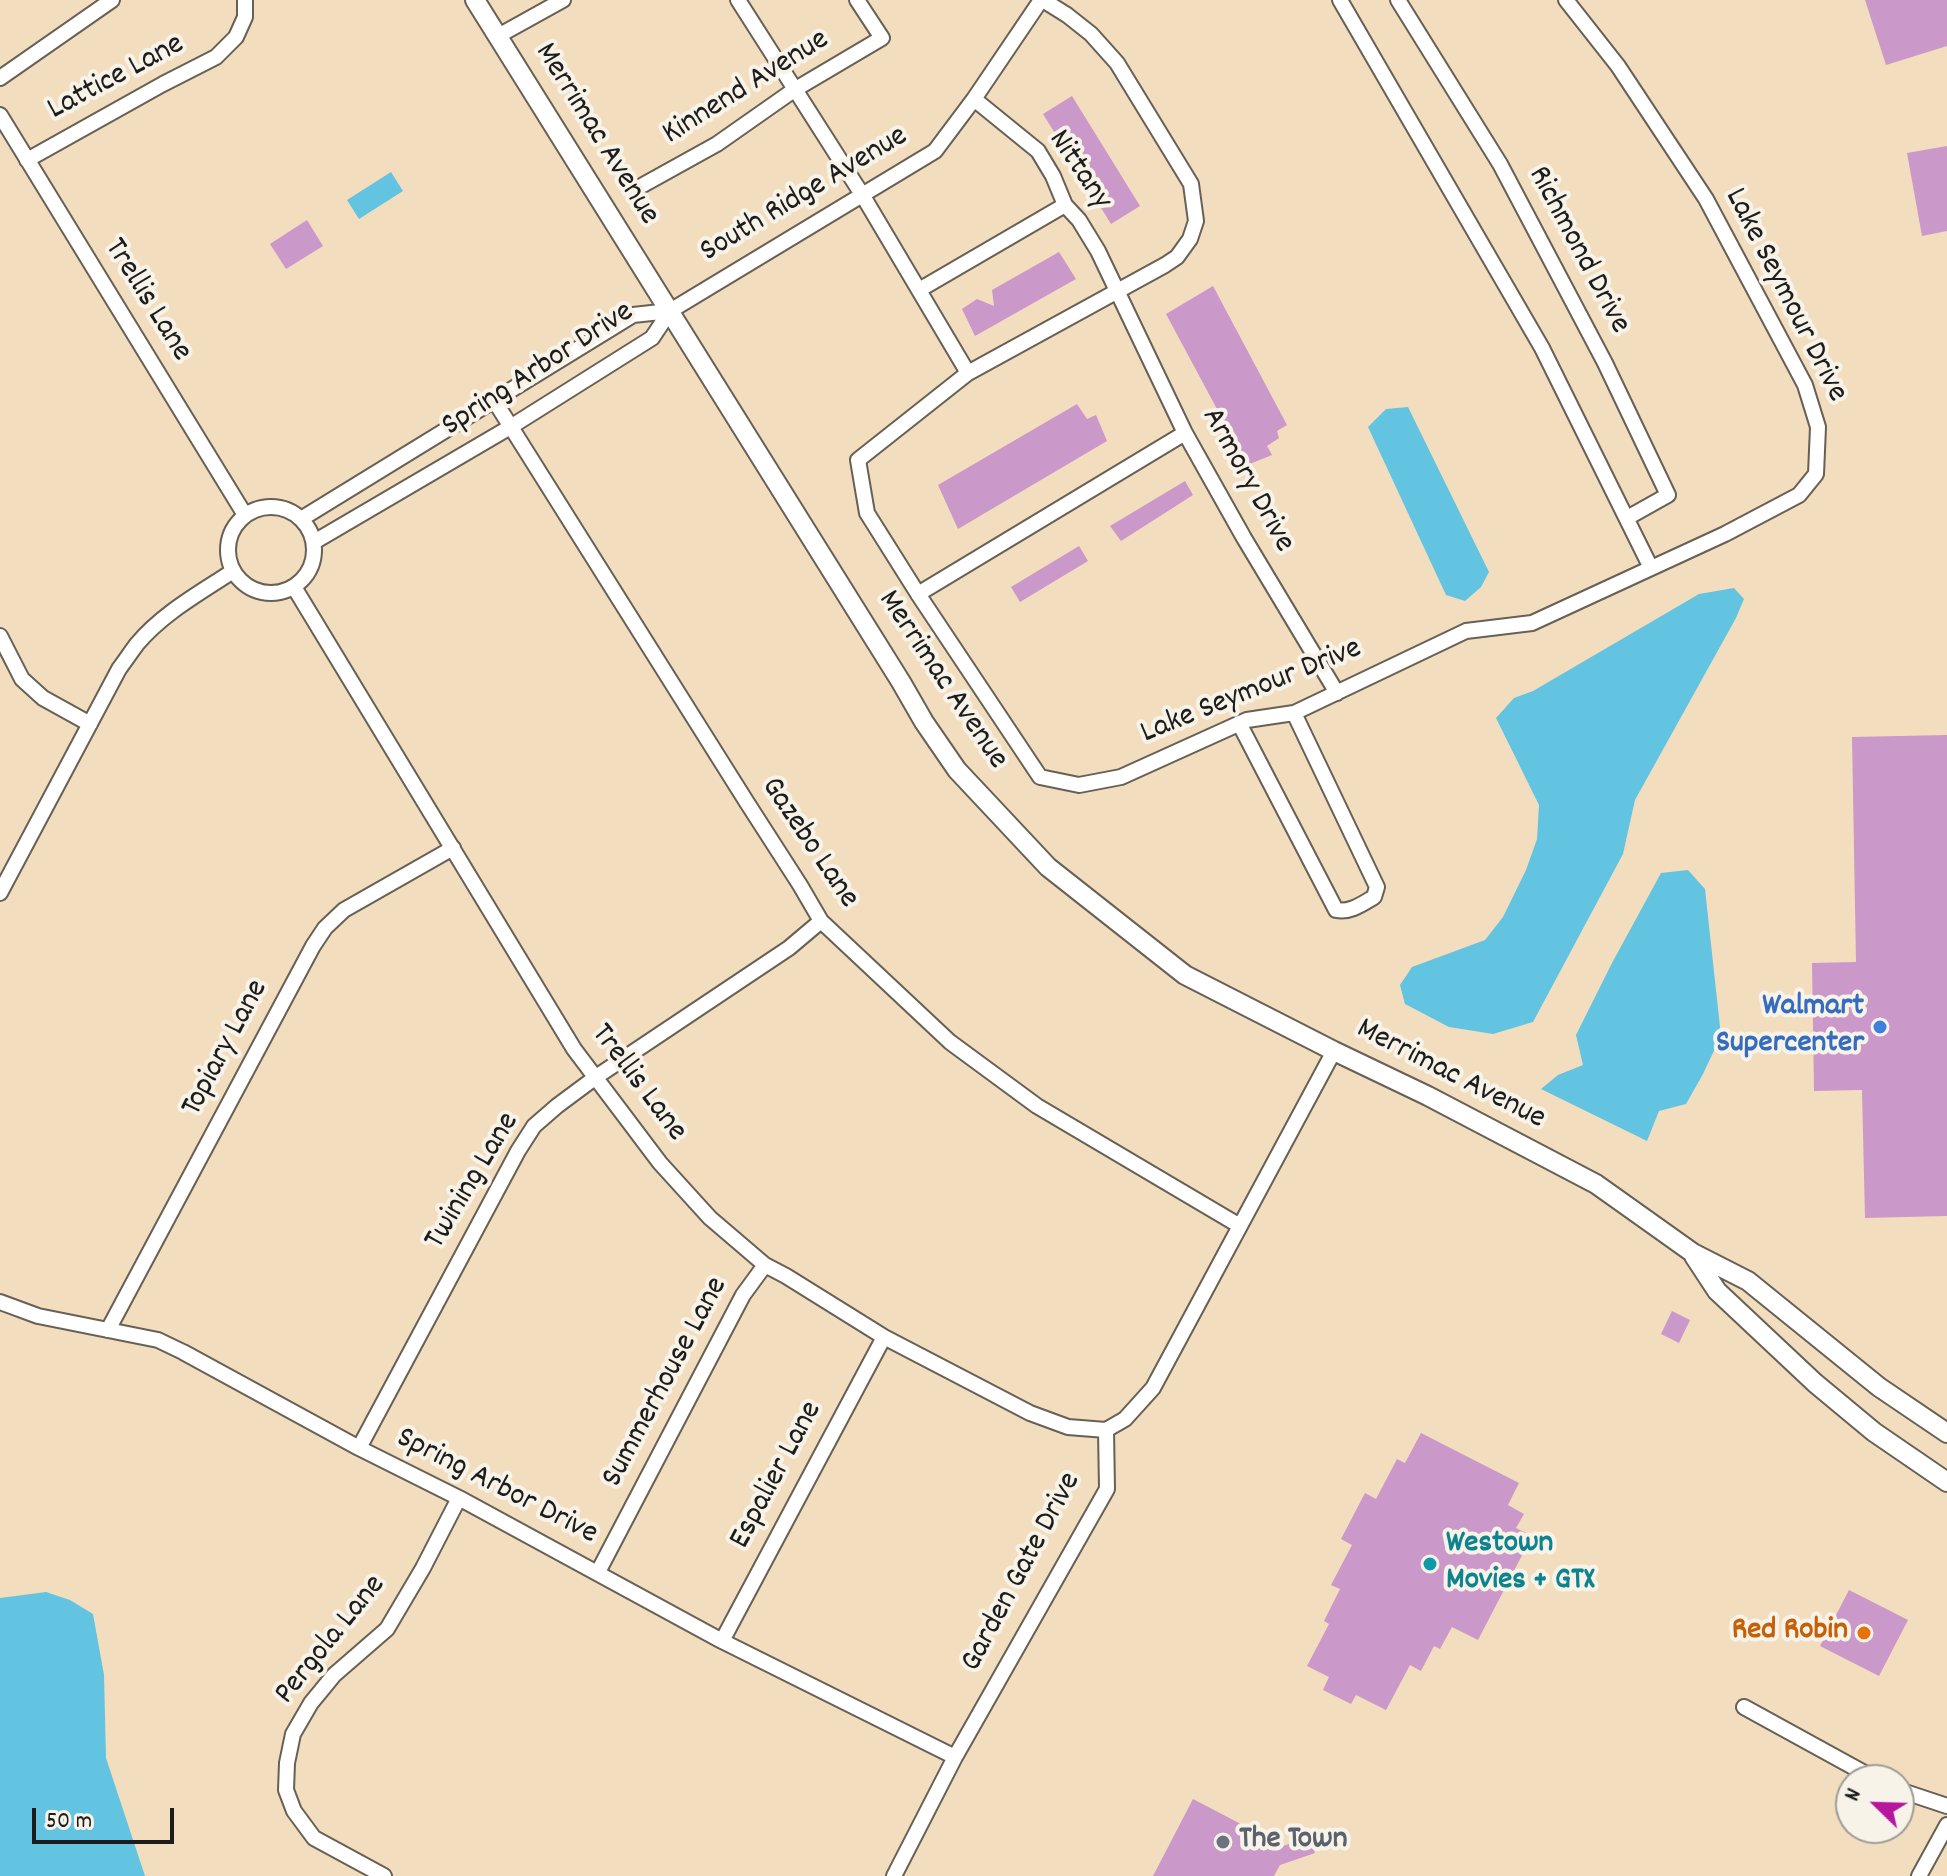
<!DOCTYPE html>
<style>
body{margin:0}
#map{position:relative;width:1947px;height:1876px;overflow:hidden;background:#f3ddbf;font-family:Dekko,sans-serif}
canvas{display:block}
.north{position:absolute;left:1835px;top:1764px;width:80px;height:80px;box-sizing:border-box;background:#f7f3e8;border:2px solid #9f9d96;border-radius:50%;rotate:293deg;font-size:22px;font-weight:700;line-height:32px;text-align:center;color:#1c1c1c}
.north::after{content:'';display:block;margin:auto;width:28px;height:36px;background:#b5179e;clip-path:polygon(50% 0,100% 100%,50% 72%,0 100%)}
.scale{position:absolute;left:32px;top:1808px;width:142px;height:36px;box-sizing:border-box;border:4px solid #1c1c1c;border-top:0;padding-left:10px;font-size:24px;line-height:28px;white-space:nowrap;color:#1c1c1c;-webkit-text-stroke:6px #f7f3e8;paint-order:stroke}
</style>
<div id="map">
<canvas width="1947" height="1876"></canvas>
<div class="north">N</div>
<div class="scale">50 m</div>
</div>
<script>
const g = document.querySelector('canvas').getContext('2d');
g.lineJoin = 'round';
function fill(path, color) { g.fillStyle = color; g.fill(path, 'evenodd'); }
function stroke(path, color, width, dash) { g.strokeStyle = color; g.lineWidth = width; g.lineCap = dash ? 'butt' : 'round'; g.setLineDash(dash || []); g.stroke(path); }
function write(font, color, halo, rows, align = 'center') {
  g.font = font + ' Dekko,sans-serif'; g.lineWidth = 8; g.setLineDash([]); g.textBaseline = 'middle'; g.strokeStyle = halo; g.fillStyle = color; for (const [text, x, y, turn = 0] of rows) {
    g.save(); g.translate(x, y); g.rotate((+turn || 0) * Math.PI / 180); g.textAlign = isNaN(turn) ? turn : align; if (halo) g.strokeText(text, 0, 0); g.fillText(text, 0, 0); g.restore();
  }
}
fill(new Path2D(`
 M 391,172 L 403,191 L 359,219 L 347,200 Z
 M 1408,407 L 1489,572 L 1481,587 L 1465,601 L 1446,595 L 1368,427 L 1386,409 Z
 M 1734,588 L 1744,599 L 1736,618 L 1635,800 L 1623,854 L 1533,1022 L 1493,1034 L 1449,1027 L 1405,1004 L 1400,985 L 1412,967 L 1485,940 L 1503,917 L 1526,870 L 1537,839 L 1539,805 L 1496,718 L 1514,698 L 1533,691 L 1699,594 Z
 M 1688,870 L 1705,889 L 1721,1036 L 1703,1074 L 1686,1104 L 1659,1111 L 1647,1141 L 1541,1089 L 1558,1075 L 1583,1065 L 1576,1035 L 1612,963 L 1661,873 Z
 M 46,1592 L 70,1600 L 93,1614 L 104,1675 L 106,1758 L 145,1876 L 0,1876 L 0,1598 Z`), '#62c4e0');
fill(new Path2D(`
 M 1865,0 L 1947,0 L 1947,46 L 1886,65 Z
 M 1072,96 L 1140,206 L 1111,224 L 1043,114 Z
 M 1947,146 L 1947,231 L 1922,236 L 1907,153 Z
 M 307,220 L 323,246 L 286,269 L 270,244 Z
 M 1059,252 L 1076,279 L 975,336 L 962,309 L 977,299 L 994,306 L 992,290 Z
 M 1213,286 L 1287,425 L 1277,431 L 1279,438 L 1267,446 L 1272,455 L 1247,465 L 1166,314 Z
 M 1077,404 L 1087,419 L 1096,415 L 1107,441 L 958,529 L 938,485 Z
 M 1185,481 L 1193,495 L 1121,541 L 1110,526 Z
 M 1079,546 L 1088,561 L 1020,602 L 1011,587 Z
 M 1947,735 L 1947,1216 L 1865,1218 L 1862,1090 L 1814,1091 L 1812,963 L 1856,962 L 1852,737 Z
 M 1672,1311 L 1690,1320 L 1679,1343 L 1661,1334 Z
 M 1421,1433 L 1519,1483 L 1508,1505 L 1524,1514 L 1516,1528 L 1532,1536 L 1478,1640 L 1452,1627 L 1440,1649 L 1434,1646 L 1421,1671 L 1410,1665 L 1386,1710 L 1356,1695 L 1351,1704 L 1323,1690 L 1329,1677 L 1307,1666 L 1329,1624 L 1324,1621 L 1340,1589 L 1331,1585 L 1352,1545 L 1341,1539 L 1365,1493 L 1376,1499 L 1397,1459 L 1405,1463 Z
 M 1849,1590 L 1908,1620 L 1879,1676 L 1820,1646 Z
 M 1193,1799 L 1283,1846 L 1310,1837 L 1315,1853 L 1280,1865 L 1274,1876 L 1153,1876 Z`), '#ca98c9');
const minor = new Path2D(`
 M 738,0 L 863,196 L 968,373
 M 1043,0 L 1067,15 L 1091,34 L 1117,63 L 1191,184 L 1196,221 L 1190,239 L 1177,257 L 1165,265 L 968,373 L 858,460 L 867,513 L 918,594 L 1040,777 L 1079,785 L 1121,777 L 1247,720 L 1294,713 L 1466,631 L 1532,623 L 1725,534 L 1799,495 L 1816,474 L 1818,427 L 1805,385 L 1706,199 L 1618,66 L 1566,0
 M 1340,0 L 1542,348 L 1651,568
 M 1398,0 L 1500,164 L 1605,363 L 1668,495 L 1627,518
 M 498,36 L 563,0
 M 0,78 L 112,0
 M 974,99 L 1038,151 L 1053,176 L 1065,205 L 1079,220 L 1098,251 L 1185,433 L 1244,538 L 1337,693
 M 0,115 L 245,515
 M 27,160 L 163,84 L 216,57 L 236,37 L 245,17 L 245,0
 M 643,185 L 717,144 L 794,90 L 882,38 L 857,0
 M 919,290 L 1065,205
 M 494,400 L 746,801 L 800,885 L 821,921 L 950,1042 L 1037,1106 L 1240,1226
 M228 550a43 43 0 1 1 86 0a43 43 0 1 1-86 0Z
 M 301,519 L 633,315 L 670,311 L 935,151 L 974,99 L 1041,0
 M 314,542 L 512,426 L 652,338 L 670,311
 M 294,587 L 574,1049 L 660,1163 L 710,1218 L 765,1265 L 786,1276 L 884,1337 L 1030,1413 L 1068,1427 L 1106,1430
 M 918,594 L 1185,433
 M 0,636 L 22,679 L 43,698 L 90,724
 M 1239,723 L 1336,910 C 1350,913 1362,904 1374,897 L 1377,887 L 1294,713
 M 0,893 L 119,669 C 125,661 131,652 137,644 C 163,613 200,593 233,571
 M 0,1302 L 38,1316 L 158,1340 L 183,1352 L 359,1448 L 459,1498 L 722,1641 L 955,1757
 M 108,1330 L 313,946 L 325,928 L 344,910 L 453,848
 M 1106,1430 L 1125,1419 L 1153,1388 L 1334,1051
 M 359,1448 L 518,1151 L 534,1126 L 557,1106 L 596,1077 L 789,948 L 821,921
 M 598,1572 L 743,1295 L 765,1265
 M 722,1641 L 884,1337
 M 1744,1707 L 1877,1780
 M 1899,1790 L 1947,1806
 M 384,1876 L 314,1838 L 294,1811 L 286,1790 L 287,1763 L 293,1734 L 311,1703 L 334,1675 L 387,1629 L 423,1568 L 459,1498
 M 894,1876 L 955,1757 L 1107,1489 L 1106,1430
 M 1919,1876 L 1947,1825`);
const tertiary = new Path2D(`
 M 475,0 L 901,682 L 924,722 L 957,770 L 1048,867 L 1185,975 L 1334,1051 L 1428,1096 L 1596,1184 L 1693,1253 L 1748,1281 L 1879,1387 L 1947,1433
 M 1694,1256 L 1717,1291 L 1815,1383 L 1874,1432 L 1947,1482`);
stroke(minor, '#676055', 18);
stroke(tertiary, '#676055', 22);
stroke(minor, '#fff', 14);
stroke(tertiary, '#fff', 18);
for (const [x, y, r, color] of [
 [1880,1027,8,"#3f7fe0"],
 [1430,1564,8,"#0f9aa8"],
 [1864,1633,8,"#e8710a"],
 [1223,1842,8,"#6b7280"]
]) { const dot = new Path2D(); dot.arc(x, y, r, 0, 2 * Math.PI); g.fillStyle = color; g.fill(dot); stroke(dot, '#f7f3e8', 3); }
write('32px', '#1c1c1c', '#f7f3e8', [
 ["Lattice Lane",117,79,-28],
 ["Kinnend Avenue",747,89,-32],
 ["Merrimac Avenue",595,135,58],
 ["Nittany",1078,171,56],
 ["South Ridge Avenue",805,196,-31],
 ["Richmond Drive",1577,251,62],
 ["Lake Seymour Drive",1784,296,63],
 ["Trellis Lane",146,301,58],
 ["Spring Arbor Drive",539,371,-33],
 ["Armory Drive",1246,481,61],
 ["Merrimac Avenue",941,681,56],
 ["Lake Seymour Drive",1252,693,-22],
 ["Gazebo Lane",808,844,56],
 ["Topiary Lane",227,1049,-62],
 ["Merrimac Avenue",1450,1076,27],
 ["Trellis Lane",637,1084,53],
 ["Twining Lane",474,1182,-59],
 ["Summerhouse Lane",667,1383,-62],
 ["Espalier Lane",778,1476,-62],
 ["Spring Arbor Drive",496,1488,27],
 ["Garden Gate Drive",1023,1573,-62],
 ["Pergola Lane",332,1641,-51]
]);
write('bold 32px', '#366cbe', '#f7f3e8', [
 ["Walmart",1864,1009],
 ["Supercenter",1864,1046]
], 'right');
write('bold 32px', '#0d838f', '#f7f3e8', [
 ["Westown",1446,1546],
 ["Movies + GTX",1446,1583]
], 'left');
write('bold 32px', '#c56008', '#f7f3e8', [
 ["Red Robin",1848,1633]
], 'right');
write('bold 32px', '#5b616d', '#f7f3e8', [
 ["The Town",1239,1842]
], 'left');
</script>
